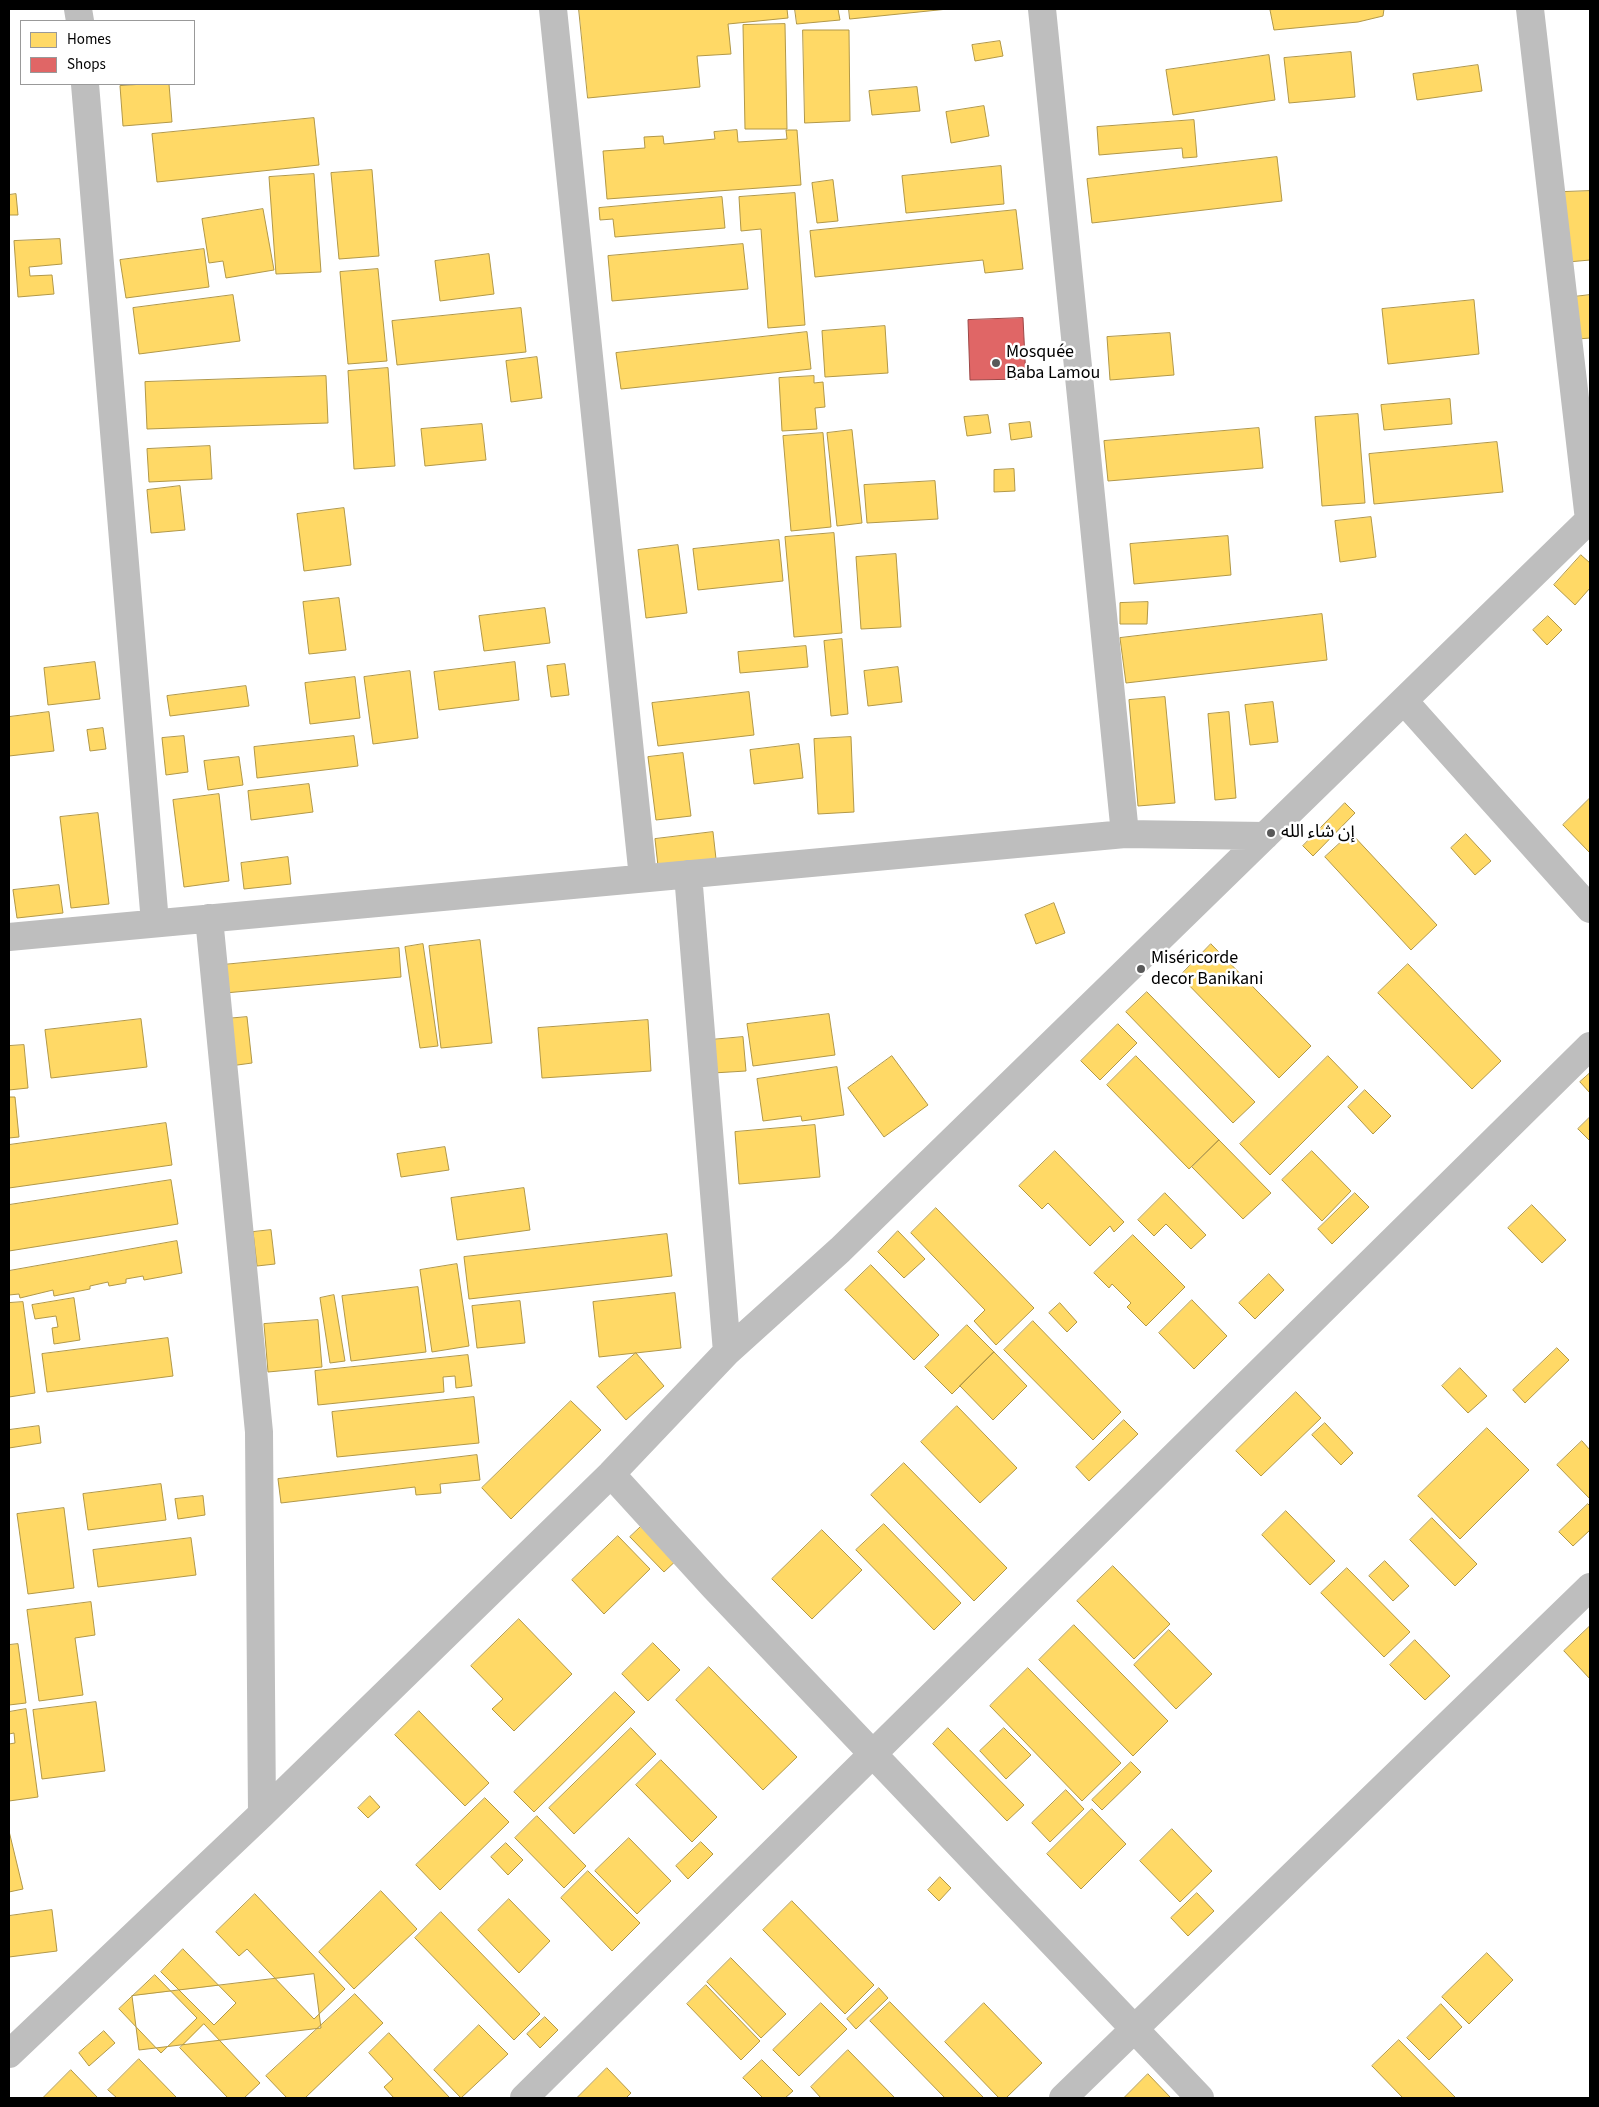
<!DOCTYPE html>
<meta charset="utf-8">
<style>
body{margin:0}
#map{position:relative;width:1599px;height:2107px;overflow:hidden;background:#fff;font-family:"Source Sans 3",sans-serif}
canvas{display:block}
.frame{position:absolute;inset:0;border:10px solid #000;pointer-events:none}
.legend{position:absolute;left:20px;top:20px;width:175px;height:65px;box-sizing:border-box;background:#fff;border:1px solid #999;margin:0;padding:6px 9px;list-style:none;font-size:15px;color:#000}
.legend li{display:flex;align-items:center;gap:10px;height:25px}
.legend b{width:25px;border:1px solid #999}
</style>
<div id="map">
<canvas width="1599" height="2107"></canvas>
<div class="frame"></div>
<ul class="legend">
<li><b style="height:14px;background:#ffd966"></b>Homes</li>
<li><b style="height:14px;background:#e06666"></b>Shops</li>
</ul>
</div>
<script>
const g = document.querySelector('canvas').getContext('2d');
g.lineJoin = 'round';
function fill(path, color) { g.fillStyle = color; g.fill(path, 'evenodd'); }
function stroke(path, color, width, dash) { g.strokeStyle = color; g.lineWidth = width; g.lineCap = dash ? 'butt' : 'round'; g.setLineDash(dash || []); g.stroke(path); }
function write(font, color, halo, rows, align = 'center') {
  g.font = font + ' "Source Sans 3","Noto Sans Arabic",sans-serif'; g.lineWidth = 5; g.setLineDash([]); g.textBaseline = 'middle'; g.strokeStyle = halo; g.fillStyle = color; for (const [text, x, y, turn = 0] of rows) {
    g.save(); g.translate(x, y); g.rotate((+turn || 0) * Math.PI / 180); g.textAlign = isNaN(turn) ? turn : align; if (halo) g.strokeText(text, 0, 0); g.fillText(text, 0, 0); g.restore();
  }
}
const homes = new Path2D(`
 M 579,9 L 787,9 L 788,18 L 728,24 L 731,54 L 697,56 L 700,87 L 588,98 Z
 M 795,9 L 838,9 L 840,20 L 797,24 Z
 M 849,9 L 948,9 L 850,19 Z
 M 1285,9 L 1384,9 L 1383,16 L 1358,22 L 1274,30 L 1270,10 Z
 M 785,24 L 787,129 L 745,129 L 743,25 Z
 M 803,30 L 849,30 L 850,121 L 805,123 Z
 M 1000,41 L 1003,56 L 975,61 L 972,45 Z
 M 1351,52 L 1355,97 L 1289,103 L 1284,58 Z
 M 1269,55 L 1275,100 L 1173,115 L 1166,70 Z
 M 1478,65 L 1482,91 L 1417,100 L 1413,74 Z
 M 144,84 L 169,84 L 172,122 L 123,126 L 120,86 Z
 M 917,87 L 920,111 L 872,115 L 869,91 Z
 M 984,106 L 989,136 L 951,143 L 946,112 Z
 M 314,118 L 319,165 L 157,182 L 152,134 Z
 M 1194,120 L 1197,157 L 1183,158 L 1182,148 L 1099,155 L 1097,127 Z
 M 737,130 L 738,142 L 787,139 L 786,130 L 797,130 L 801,185 L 607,199 L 603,151 L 645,148 L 644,137 L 663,136 L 664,144 L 715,139 L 714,132 Z
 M 1277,157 L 1282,201 L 1092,223 L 1087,179 Z
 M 1001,166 L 1004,204 L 906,213 L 902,176 Z
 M 372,170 L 379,256 L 339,259 L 331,173 Z
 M 314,174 L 321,272 L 276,274 L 269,177 Z
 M 833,180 L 838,221 L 817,223 L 812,183 Z
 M 1590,191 L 1590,260 L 1568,262 L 1563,192 Z
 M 795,193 L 805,325 L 768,328 L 761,229 L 741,231 L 739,197 Z
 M 16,194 L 18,215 L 9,215 L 9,195 Z
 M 722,197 L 725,228 L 615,237 L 613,219 L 600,220 L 599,208 Z
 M 263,209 L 274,270 L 226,278 L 223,261 L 209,263 L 202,219 Z
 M 1016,210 L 1023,269 L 985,273 L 983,260 L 815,277 L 810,231 Z
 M 60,239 L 62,264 L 29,267 L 30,276 L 52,275 L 54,294 L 18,297 L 14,241 Z
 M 743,244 L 748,289 L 612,301 L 608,256 Z
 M 204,249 L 209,287 L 126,298 L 120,260 Z
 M 489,254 L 494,294 L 440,301 L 435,261 Z
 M 378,269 L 387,361 L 348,364 L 340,272 Z
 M 233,295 L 240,341 L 139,354 L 133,308 Z
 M 1590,295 L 1590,338 L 1578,339 L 1573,297 Z
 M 1474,300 L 1479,354 L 1388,364 L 1382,309 Z
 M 521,308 L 526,352 L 397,365 L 392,321 Z
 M 885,326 L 888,373 L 825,377 L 822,331 Z
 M 807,332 L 811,369 L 621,389 L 616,353 Z
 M 1170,333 L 1174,375 L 1110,380 L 1107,337 Z
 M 537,357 L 542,398 L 511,402 L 506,361 Z
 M 388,368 L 395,466 L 354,469 L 348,371 Z
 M 326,376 L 328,423 L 147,429 L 145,382 Z
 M 814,376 L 814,383 L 823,382 L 825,407 L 815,408 L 817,429 L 782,431 L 779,378 Z
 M 1450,399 L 1452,424 L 1384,430 L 1381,405 Z
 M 1358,414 L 1365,503 L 1322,506 L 1315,417 Z
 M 988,415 L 991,433 L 967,436 L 964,417 Z
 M 1030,422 L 1032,437 L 1011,440 L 1009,424 Z
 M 482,424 L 486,460 L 425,466 L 421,429 Z
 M 1259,428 L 1263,468 L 1108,481 L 1104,441 Z
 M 852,430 L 862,523 L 837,526 L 827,433 Z
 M 823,433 L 831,527 L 791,531 L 783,436 Z
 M 1497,442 L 1503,492 L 1374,504 L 1369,454 Z
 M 210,446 L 212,479 L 149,482 L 147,449 Z
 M 1014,469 L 1015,491 L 994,492 L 994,470 Z
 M 935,481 L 938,519 L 867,523 L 864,485 Z
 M 180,486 L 185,530 L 151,533 L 147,490 Z
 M 344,508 L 351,565 L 304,571 L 297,514 Z
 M 1371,517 L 1376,557 L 1340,562 L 1335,521 Z
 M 834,533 L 842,633 L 794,637 L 785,537 Z
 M 1228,536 L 1231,575 L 1134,584 L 1130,544 Z
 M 779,540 L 783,581 L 698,590 L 693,549 Z
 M 678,545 L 687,613 L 646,618 L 638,550 Z
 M 896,554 L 901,627 L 861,629 L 856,557 Z
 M 1581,555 L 1590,563 L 1590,588 L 1575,605 L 1554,585 Z
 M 339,598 L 346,650 L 309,654 L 303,602 Z
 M 1148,602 L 1147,624 L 1120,624 L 1120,603 Z
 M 545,608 L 550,643 L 484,651 L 479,616 Z
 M 1322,614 L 1327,660 L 1126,683 L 1120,638 Z
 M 1548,616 L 1562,630 L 1547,645 L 1533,630 Z
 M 842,639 L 848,714 L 831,716 L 824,641 Z
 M 806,646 L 808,667 L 740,673 L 738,652 Z
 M 95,662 L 100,699 L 48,705 L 44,668 Z
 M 515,662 L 519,700 L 439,710 L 434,672 Z
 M 565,664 L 569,695 L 551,697 L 547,666 Z
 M 898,667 L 902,702 L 868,706 L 864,671 Z
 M 410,671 L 418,738 L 373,744 L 364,677 Z
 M 355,677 L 360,718 L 310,724 L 305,683 Z
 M 246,686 L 249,706 L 170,716 L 167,696 Z
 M 749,692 L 754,735 L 658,746 L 652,703 Z
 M 1165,697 L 1175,803 L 1138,806 L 1129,700 Z
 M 1273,702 L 1278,742 L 1250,745 L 1245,705 Z
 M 49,712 L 54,751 L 9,756 L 9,717 Z
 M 1229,712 L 1236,798 L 1215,800 L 1208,714 Z
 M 103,728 L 106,749 L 90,751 L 87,730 Z
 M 184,736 L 188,772 L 166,775 L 162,738 Z
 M 354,736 L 358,766 L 257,778 L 254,747 Z
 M 851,737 L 854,812 L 818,814 L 814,739 Z
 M 799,744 L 803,778 L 754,784 L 750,750 Z
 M 683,753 L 691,816 L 656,820 L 648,757 Z
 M 239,757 L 243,785 L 208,790 L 204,761 Z
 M 309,784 L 313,812 L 251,820 L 248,791 Z
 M 219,794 L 229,881 L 184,887 L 173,800 Z
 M 1590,798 L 1590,853 L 1563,825 Z
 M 1345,803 L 1355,813 L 1313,856 L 1303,846 Z
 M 98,813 L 109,904 L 71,908 L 60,817 Z
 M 713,832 L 716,859 L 658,866 L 655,839 Z
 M 1351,833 L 1437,925 L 1411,950 L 1325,857 Z
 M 1466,834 L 1491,861 L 1475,875 L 1451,848 Z
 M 288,857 L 291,884 L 244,889 L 241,863 Z
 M 59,885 L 63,913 L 17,918 L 13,890 Z
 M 1054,903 L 1065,933 L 1036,944 L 1025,915 Z
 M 480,940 L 492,1043 L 441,1048 L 429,946 Z
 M 423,944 L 438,1046 L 420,1048 L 405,947 Z
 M 1211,944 L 1311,1046 L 1279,1078 L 1180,976 Z
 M 399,948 L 401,977 L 225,993 L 222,965 Z
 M 1408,964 L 1501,1061 L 1472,1089 L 1378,993 Z
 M 1147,992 L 1255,1102 L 1233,1123 L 1126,1012 Z
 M 829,1014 L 835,1055 L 753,1066 L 747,1024 Z
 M 247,1017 L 252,1063 L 230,1066 L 225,1019 Z
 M 141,1019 L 147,1067 L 51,1078 L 45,1030 Z
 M 648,1020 L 651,1071 L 542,1078 L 538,1028 Z
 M 1118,1024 L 1137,1043 L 1100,1080 L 1081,1061 Z
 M 743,1037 L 746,1071 L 713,1073 L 710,1040 Z
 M 24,1045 L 28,1088 L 9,1090 L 9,1046 Z
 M 892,1056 L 928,1105 L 884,1137 L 848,1088 Z
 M 1136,1056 L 1219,1140 L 1189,1169 L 1107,1085 Z
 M 1328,1056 L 1358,1087 L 1270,1175 L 1240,1144 Z
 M 837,1067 L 844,1115 L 802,1121 L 801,1116 L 763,1121 L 757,1079 Z
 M 1590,1073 L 1590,1093 L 1580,1082 Z
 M 1365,1090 L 1391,1116 L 1373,1134 L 1348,1107 Z
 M 9,1097 L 15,1097 L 19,1137 L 9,1138 Z
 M 1590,1117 L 1590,1141 L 1578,1129 Z
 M 166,1123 L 172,1165 L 9,1188 L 9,1145 Z
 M 815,1125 L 820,1177 L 739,1184 L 735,1132 Z
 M 1219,1140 L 1271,1193 L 1243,1219 L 1192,1167 Z
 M 445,1147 L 449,1170 L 401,1177 L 397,1154 Z
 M 1055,1151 L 1124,1222 L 1114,1232 L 1110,1226 L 1090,1246 L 1048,1203 L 1042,1209 L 1019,1186 Z
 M 1312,1151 L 1351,1191 L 1322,1221 L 1282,1180 Z
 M 171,1180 L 178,1224 L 9,1251 L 9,1205 Z
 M 524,1188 L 530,1230 L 457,1240 L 451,1198 Z
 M 1165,1193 L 1206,1235 L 1191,1249 L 1166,1224 L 1154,1236 L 1138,1220 Z
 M 1355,1193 L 1369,1207 L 1332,1244 L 1318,1229 Z
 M 1532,1205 L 1566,1240 L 1542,1263 L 1508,1228 Z
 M 936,1208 L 1034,1308 L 996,1345 L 974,1321 L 985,1310 L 911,1233 Z
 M 271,1230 L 275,1264 L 257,1266 L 253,1232 Z
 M 898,1231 L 925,1259 L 904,1278 L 878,1252 Z
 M 667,1234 L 672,1276 L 469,1299 L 464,1257 Z
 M 1133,1235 L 1185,1287 L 1146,1326 L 1127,1307 L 1131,1303 L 1112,1284 L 1109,1288 L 1094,1273 Z
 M 177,1241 L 182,1273 L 144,1280 L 143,1276 L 126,1279 L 126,1283 L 109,1286 L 108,1282 L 90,1286 L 90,1289 L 54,1296 L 53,1290 L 20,1298 L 19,1294 L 9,1295 L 9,1271 Z
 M 457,1264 L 469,1346 L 432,1352 L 420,1270 Z
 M 871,1265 L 939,1335 L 914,1360 L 845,1290 Z
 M 1269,1274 L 1284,1290 L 1255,1319 L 1239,1303 Z
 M 418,1287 L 426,1352 L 351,1361 L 342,1296 Z
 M 675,1293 L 681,1348 L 599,1357 L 593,1302 Z
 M 334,1295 L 345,1361 L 330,1363 L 320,1298 Z
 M 74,1298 L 80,1340 L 54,1344 L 52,1328 L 58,1327 L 56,1316 L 35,1319 L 32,1305 Z
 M 1192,1300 L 1227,1336 L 1194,1369 L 1159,1333 Z
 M 520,1301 L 525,1343 L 477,1348 L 472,1306 Z
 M 23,1302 L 35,1393 L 9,1397 L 9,1303 Z
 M 1060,1303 L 1077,1322 L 1067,1332 L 1049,1313 Z
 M 318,1320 L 322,1367 L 268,1372 L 264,1324 Z
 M 1033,1321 L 1121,1412 L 1093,1440 L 1004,1350 Z
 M 967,1325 L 994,1352 L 952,1394 L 925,1367 Z
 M 168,1338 L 173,1376 L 47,1392 L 42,1354 Z
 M 1557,1348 L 1569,1360 L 1525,1403 L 1513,1390 Z
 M 994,1352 L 1027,1386 L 993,1420 L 960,1386 Z
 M 636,1353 L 664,1386 L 626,1420 L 597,1387 Z
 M 468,1355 L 472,1386 L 456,1388 L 455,1376 L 443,1377 L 444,1392 L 318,1405 L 315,1371 Z
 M 1460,1368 L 1487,1396 L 1468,1413 L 1442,1386 Z
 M 1296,1392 L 1321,1418 L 1261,1476 L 1236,1451 Z
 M 474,1397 L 479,1443 L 337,1457 L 332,1412 Z
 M 571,1401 L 601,1430 L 511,1519 L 482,1488 Z
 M 957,1406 L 1017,1468 L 980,1503 L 921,1442 Z
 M 1124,1420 L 1138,1434 L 1089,1481 L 1076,1467 Z
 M 1325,1423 L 1353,1453 L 1341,1465 L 1312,1435 Z
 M 39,1426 L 41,1443 L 9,1448 L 9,1430 Z
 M 1487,1428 L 1529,1470 L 1460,1539 L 1418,1496 Z
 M 1582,1441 L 1590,1450 L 1590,1499 L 1557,1465 Z
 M 477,1455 L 480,1480 L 440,1484 L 441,1493 L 416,1495 L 415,1487 L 281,1503 L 278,1479 Z
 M 904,1463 L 1007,1568 L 974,1601 L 871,1495 Z
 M 161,1484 L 166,1520 L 88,1530 L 83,1494 Z
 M 203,1496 L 205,1515 L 178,1519 L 175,1499 Z
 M 1588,1504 L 1590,1506 L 1590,1530 L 1573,1546 L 1559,1532 Z
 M 64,1508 L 74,1588 L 28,1594 L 17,1514 Z
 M 1286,1511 L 1335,1561 L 1310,1585 L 1262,1535 Z
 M 1432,1518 L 1477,1564 L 1455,1586 L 1410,1540 Z
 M 648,1520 L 682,1555 L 664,1572 L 630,1537 Z
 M 884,1524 L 961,1603 L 934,1630 L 856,1550 Z
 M 822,1530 L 862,1570 L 812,1619 L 772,1579 Z
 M 618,1536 L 650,1569 L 604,1614 L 572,1580 Z
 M 191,1538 L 196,1575 L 98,1587 L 93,1550 Z
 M 1385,1561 L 1409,1586 L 1393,1601 L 1369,1576 Z
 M 1113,1566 L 1170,1624 L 1134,1659 L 1077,1601 Z
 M 1347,1568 L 1410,1632 L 1384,1657 L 1321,1593 Z
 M 91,1602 L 95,1635 L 75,1638 L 83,1695 L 39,1701 L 27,1610 Z
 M 519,1619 L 572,1674 L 514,1731 L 492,1709 L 503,1699 L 471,1666 Z
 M 1074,1625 L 1168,1721 L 1133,1756 L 1039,1660 Z
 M 1590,1626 L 1590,1679 L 1564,1651 Z
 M 1169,1630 L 1212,1674 L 1176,1709 L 1134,1665 Z
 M 1415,1640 L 1450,1676 L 1425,1700 L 1390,1665 Z
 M 653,1643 L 680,1670 L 648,1701 L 622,1674 Z
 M 18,1644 L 26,1703 L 9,1705 L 9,1645 Z
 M 709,1667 L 797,1757 L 763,1790 L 676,1700 Z
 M 1028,1668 L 1121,1763 L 1082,1801 L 990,1706 Z
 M 615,1692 L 635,1712 L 534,1812 L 514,1792 Z
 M 96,1702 L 105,1771 L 42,1779 L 33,1710 Z
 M 26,1709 L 38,1797 L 9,1801 L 9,1744 L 15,1743 L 14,1733 L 9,1734 L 9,1712 Z
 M 419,1711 L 489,1783 L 465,1806 L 395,1735 Z
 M 631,1728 L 656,1754 L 574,1834 L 549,1808 Z
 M 948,1728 L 1024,1805 L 1007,1821 L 933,1744 Z
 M 1004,1728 L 1031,1755 L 1006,1779 L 980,1751 Z
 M 661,1760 L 717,1817 L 692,1842 L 636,1785 Z
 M 1131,1762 L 1141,1772 L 1102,1810 L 1092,1800 Z
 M 1066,1790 L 1084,1809 L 1050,1842 L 1032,1823 Z
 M 370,1796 L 380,1807 L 368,1818 L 358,1808 Z
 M 485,1798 L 509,1822 L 440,1890 L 416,1865 Z
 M 1092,1809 L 1126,1844 L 1081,1889 L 1047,1854 Z
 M 537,1816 L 586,1866 L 564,1888 L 515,1838 Z
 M 1172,1829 L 1212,1871 L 1180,1902 L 1140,1861 Z
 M 9,1831 L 23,1889 L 9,1892 Z
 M 629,1838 L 671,1881 L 637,1914 L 595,1871 Z
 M 701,1842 L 713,1854 L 688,1879 L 676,1866 Z
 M 506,1843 L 523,1860 L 508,1875 L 491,1857 Z
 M 588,1871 L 640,1923 L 612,1951 L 561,1898 Z
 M 940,1877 L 951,1888 L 939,1901 L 928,1890 Z
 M 381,1891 L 417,1929 L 354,1989 L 319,1952 Z
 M 1197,1893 L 1214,1911 L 1188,1936 L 1171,1918 Z
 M 255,1894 L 345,1989 L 314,2019 L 247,1949 L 239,1956 L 216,1932 Z
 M 509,1899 L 550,1941 L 519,1973 L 478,1930 Z
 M 792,1901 L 874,1985 L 845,2014 L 763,1930 Z
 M 52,1910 L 57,1951 L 9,1957 L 9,1916 Z
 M 441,1912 L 540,2014 L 514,2040 L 415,1938 Z
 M 183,1949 L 236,2003 L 214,2025 L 161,1972 Z
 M 1487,1953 L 1513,1980 L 1469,2024 L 1442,1997 Z
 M 731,1958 L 786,2014 L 761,2038 L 707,1982 Z
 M 314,1974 L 321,2028 L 139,2050 L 132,1996 Z
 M 155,1975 L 197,2018 L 161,2053 L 119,2009 Z
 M 706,1985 L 760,2041 L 741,2060 L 687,2004 Z
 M 879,1988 L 888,1998 L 856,2029 L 847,2019 Z
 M 355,1994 L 383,2023 L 305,2098 L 287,2098 L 266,2076 Z
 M 890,2002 L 984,2098 L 945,2098 L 870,2021 Z
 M 821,2003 L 847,2029 L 799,2076 L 773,2050 Z
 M 984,2003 L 1042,2063 L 1006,2098 L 999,2098 L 945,2042 Z
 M 1441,2004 L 1462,2027 L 1429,2060 L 1407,2038 Z
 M 545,2017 L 558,2030 L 540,2048 L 527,2034 Z
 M 204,2024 L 260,2083 L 244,2098 L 228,2098 L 180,2048 Z
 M 479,2025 L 508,2054 L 461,2098 L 434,2070 Z
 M 104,2031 L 115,2043 L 89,2066 L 79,2053 Z
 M 389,2033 L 449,2097 L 447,2098 L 394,2098 L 384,2087 L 393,2079 L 369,2053 Z
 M 1399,2040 L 1456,2098 L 1403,2098 L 1372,2066 Z
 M 848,2050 L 895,2098 L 821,2098 L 811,2087 Z
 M 139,2059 L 177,2098 L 117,2098 L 108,2090 Z
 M 762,2060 L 793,2091 L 785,2098 L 763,2098 L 743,2078 Z
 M 607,2068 L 631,2093 L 626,2098 L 577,2098 Z
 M 71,2070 L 98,2098 L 43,2098 Z
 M 1148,2074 L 1171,2098 L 1124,2098 Z`);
fill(homes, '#ffd966');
stroke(homes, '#b29847', 1);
const shops = new Path2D(`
 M 1023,318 L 1026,379 L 970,380 L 968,320 Z`);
fill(shops, '#e06666');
stroke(shops, '#9d4747', 1);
stroke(new Path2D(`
 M 78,9 L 80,21
 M 553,9 L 643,878
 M 1042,9 L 1125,834
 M 1530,9 L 1589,520
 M 85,84 L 155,923
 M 1404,701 L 1590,909
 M 688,874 L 727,1352
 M 209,918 L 259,1432 L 262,1814
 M 9,937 L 1125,834 L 1265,836
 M 611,1474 L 714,1587 L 1200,2098
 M 9,2054 L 262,1814 L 611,1474 L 727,1352 L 840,1250 L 1590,519
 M 524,2098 L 1590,1046
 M 1063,2098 L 1590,1587`), '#bebebe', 28);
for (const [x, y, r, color] of [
 [996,363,5,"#595959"],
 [1271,833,5,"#595959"],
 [1141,969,5,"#595959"]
]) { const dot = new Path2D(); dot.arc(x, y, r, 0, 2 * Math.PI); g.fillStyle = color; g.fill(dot); stroke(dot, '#fff', 2); }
write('18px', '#000', '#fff', [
 ["Mosquée",1006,353],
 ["Baba Lamou",1006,374],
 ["إن شاء الله",1281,833],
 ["Miséricorde",1151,959],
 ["decor Banikani",1151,980]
], 'left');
</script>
